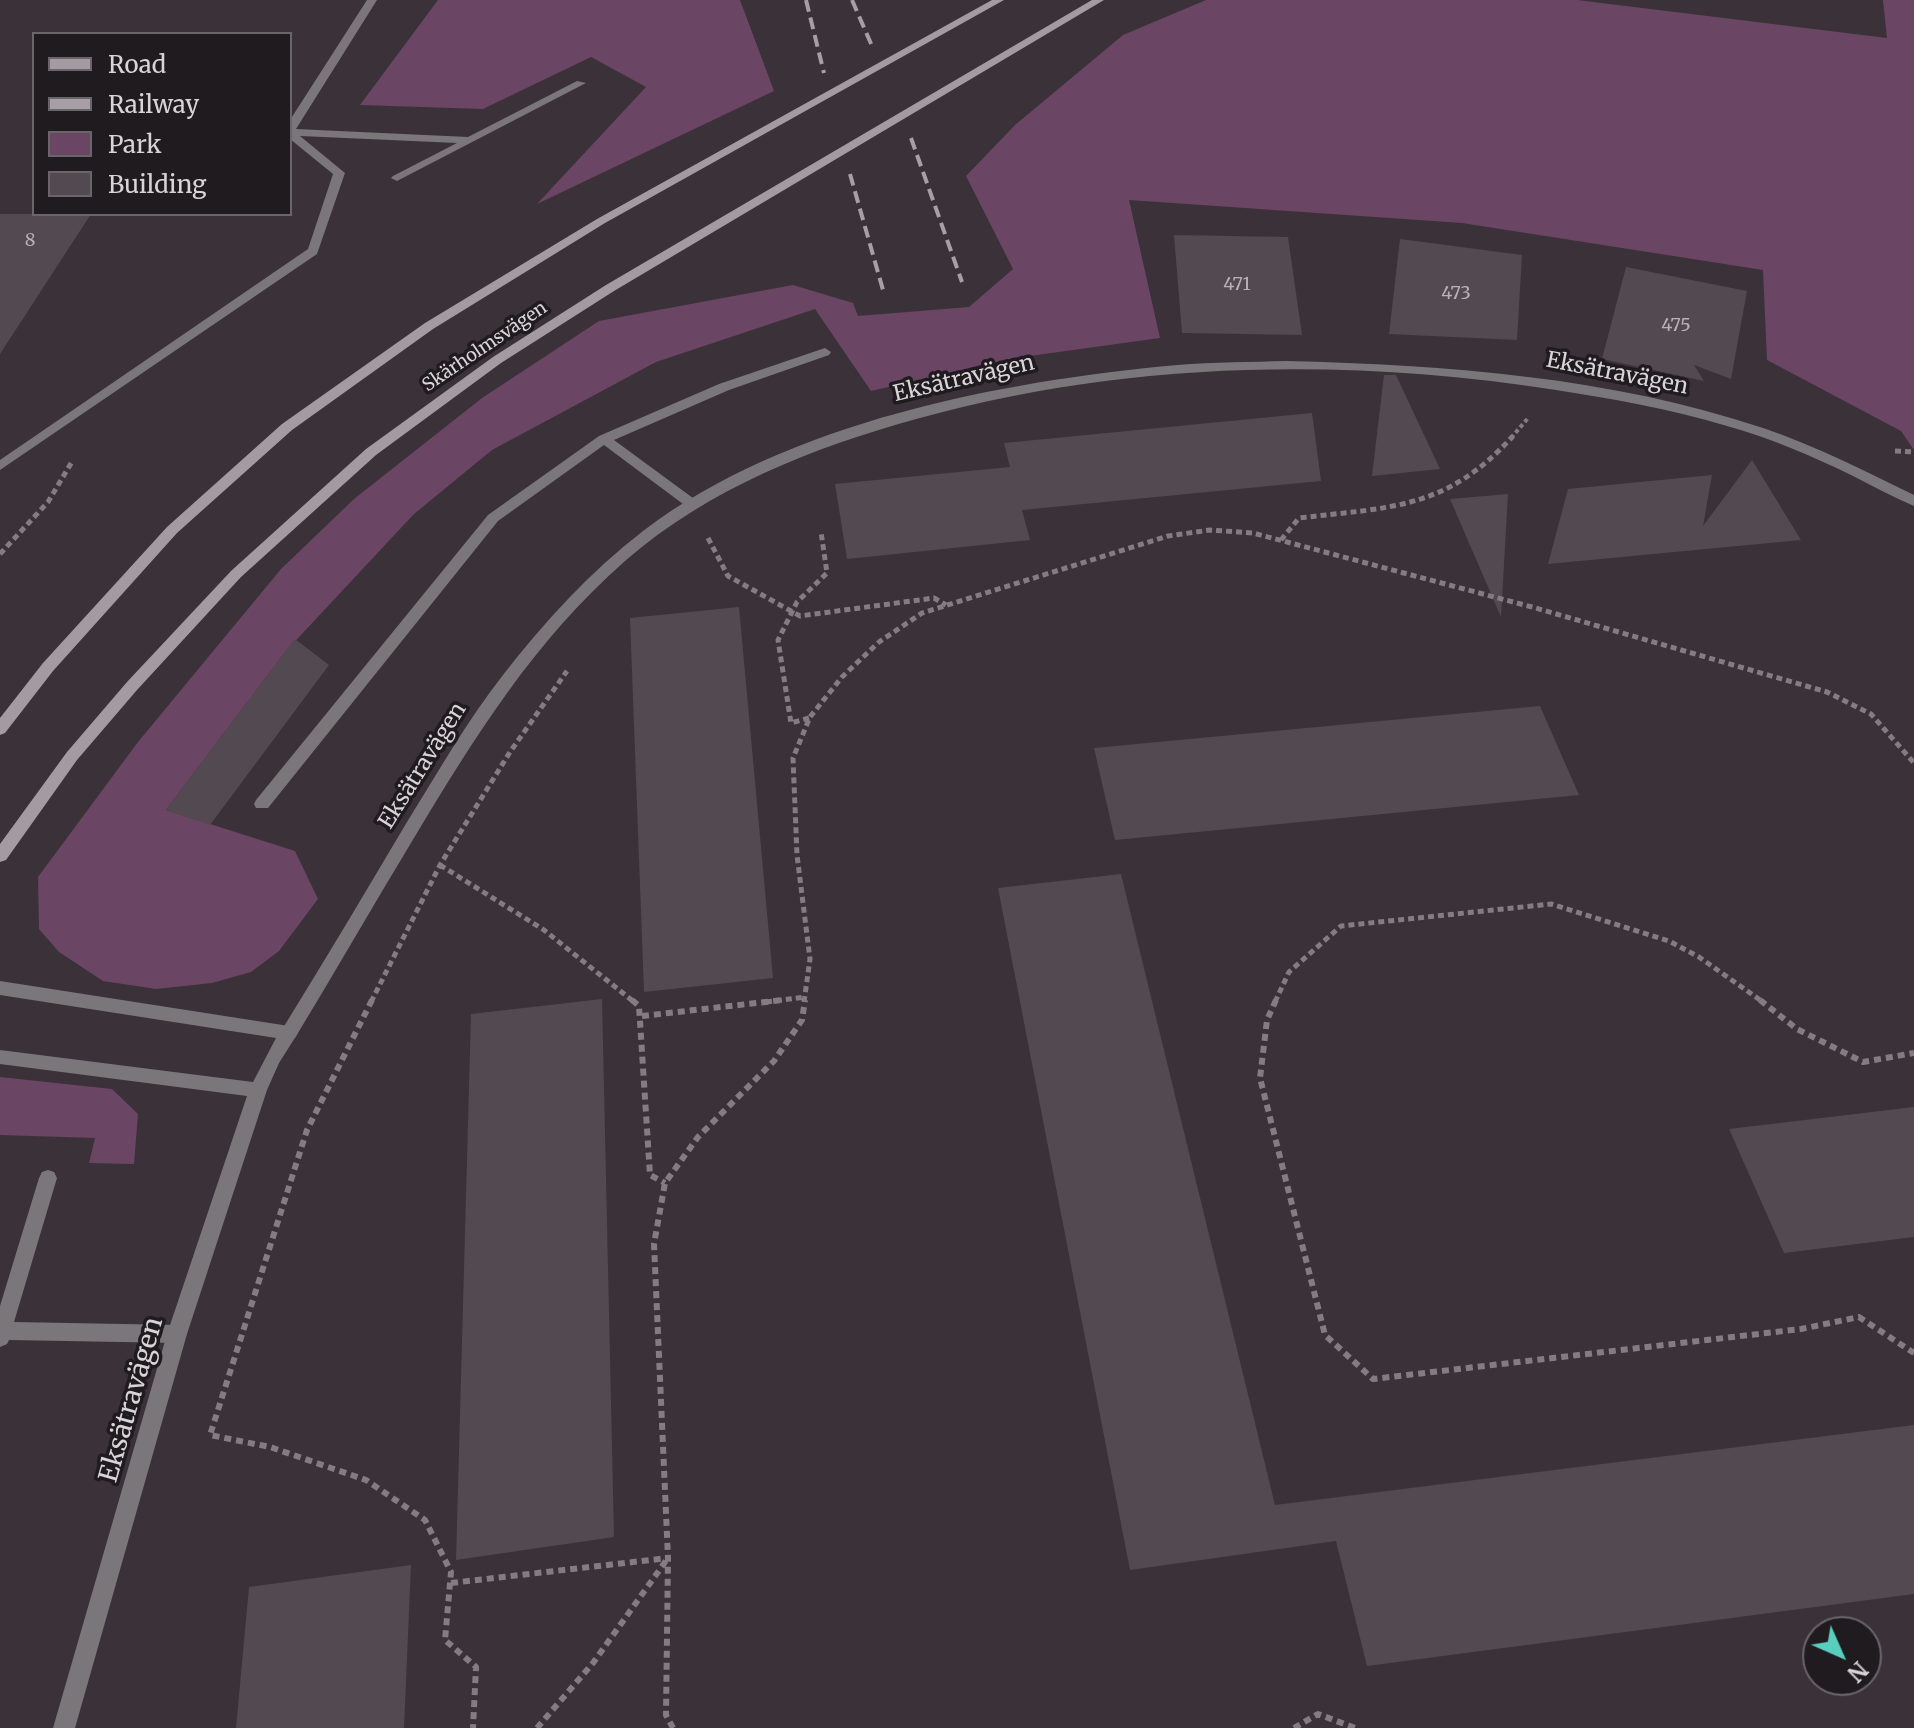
<!DOCTYPE html>
<meta charset="utf-8">
<style>
body{margin:0}
#map{position:relative;width:1914px;height:1728px;overflow:hidden;background:#3b3139;font-family:Merriweather,serif}
canvas{display:block}
.legend{position:absolute;left:32px;top:32px;width:260px;height:184px;box-sizing:border-box;background:#1f1b1e;border:2px solid #6a6569;margin:0;padding:10px 14px;list-style:none;font-size:24px;color:#dad4d9}
.legend li{display:flex;align-items:center;gap:16px;height:40px}
.legend b{width:40px;border:2px solid #6a6569}
.north{position:absolute;left:1802px;top:1616px;width:80px;height:80px;box-sizing:border-box;background:#1f1b1e;border:2px solid #6a6569;border-radius:50%;rotate:135deg;font-size:22px;font-weight:700;line-height:32px;text-align:center;color:#dad4d9}
.north::after{content:'';display:block;margin:auto;width:28px;height:36px;background:#59cebe;clip-path:polygon(50% 0,100% 100%,50% 72%,0 100%)}
</style>
<div id="map">
<canvas width="1914" height="1728"></canvas>
<ul class="legend">
<li><b style="height:10px;background:#a39ba1"></b>Road</li>
<li><b style="height:10px;background:#a79fa5"></b>Railway</li>
<li><b style="height:22px;background:#6b4564"></b>Park</li>
<li><b style="height:22px;background:#534951"></b>Building</li>
</ul>
<div class="north">N</div>
</div>
<script>
const g = document.querySelector('canvas').getContext('2d');
g.lineJoin = 'round';
function fill(path, color) { g.fillStyle = color; g.fill(path, 'evenodd'); }
function stroke(path, color, width, dash) { g.strokeStyle = color; g.lineWidth = width; g.lineCap = dash ? 'butt' : 'round'; g.setLineDash(dash || []); g.stroke(path); }
function write(font, color, halo, rows, align = 'center') {
  g.font = font + ' Merriweather,serif'; g.lineWidth = 7; g.setLineDash([]); g.textBaseline = 'middle'; g.strokeStyle = halo; g.fillStyle = color; for (const [text, x, y, turn = 0] of rows) {
    g.save(); g.translate(x, y); g.rotate((+turn || 0) * Math.PI / 180); g.textAlign = isNaN(turn) ? turn : align; if (halo) g.strokeText(text, 0, 0); g.fillText(text, 0, 0); g.restore();
  }
}
fill(new Path2D(`
 M 438,0 L 740,0 L 774,91 L 537,204 L 646,87 L 591,57 L 483,109 L 360,105 Z
 M 1206,0 L 1577,0 L 1887,38 L 1883,0 L 1914,0 L 1914,450 L 1901,431 L 1767,360 L 1763,270 L 1462,223 L 1129,200 L 1160,338 L 1015,358 L 871,391 L 815,309 L 656,362 L 492,450 L 414,514 L 286,651 L 166,810 L 295,851 L 318,899 L 279,951 L 251,972 L 212,983 L 156,989 L 103,981 L 59,952 L 39,929 L 38,877 L 138,742 L 281,569 L 354,499 L 482,398 L 599,321 L 793,285 L 853,303 L 858,316 L 969,307 L 1013,269 L 966,176 L 1015,125 L 1123,35 Z
 M 0,1077 L 112,1089 L 138,1114 L 134,1164 L 89,1163 L 95,1138 L 0,1135 Z`), '#6b4564');
fill(new Path2D(`
 M 0,214 L 91,214 L 0,354 Z
 M 1174,235 L 1288,237 L 1302,335 L 1182,333 Z
 M 1400,239 L 1522,255 L 1517,340 L 1389,334 Z
 M 1626,267 L 1747,291 L 1731,379 L 1694,365 L 1704,381 L 1602,359 Z
 M 1384,375 L 1396,375 L 1440,469 L 1372,476 Z
 M 1312,413 L 1321,481 L 1022,510 L 1030,540 L 847,559 L 835,484 L 1010,467 L 1004,443 Z
 M 1752,460 L 1801,540 L 1548,564 L 1568,489 L 1712,475 L 1703,526 Z
 M 1508,494 L 1501,617 L 1450,499 Z
 M 739,607 L 773,978 L 644,992 L 630,618 Z
 M 295,639 L 329,665 L 210,825 L 166,810 Z
 M 1540,706 L 1579,795 L 1115,840 L 1094,748 Z
 M 1121,874 L 1275,1505 L 1914,1425 L 1914,1594 L 1367,1666 L 1336,1541 L 1130,1570 L 998,888 Z
 M 602,999 L 614,1537 L 456,1560 L 471,1014 Z
 M 1914,1107 L 1914,1237 L 1784,1253 L 1729,1129 Z
 M 411,1565 L 404,1728 L 236,1728 L 249,1587 Z`), '#534951');
stroke(new Path2D(`
 M 1511,438 L 1529,417`), '#847c83', 4, [4, 3]);
stroke(new Path2D(`
 M 1895,451 L 1914,452
 M 708,538 L 728,576 L 800,616 L 934,598 L 946,605
 M 1281,540 L 1299,518 C 1391,507 1446,510 1513,436
 M 0,554 L 48,502 L 73,460
 M 809,718 L 791,723 L 778,640 L 797,602 L 827,573 L 821,532
 M 440,865 L 544,930 L 634,1002
 M 371,1002 L 440,865 L 510,752 L 567,671
 M 766,1002 L 805,997
 M 804,1002 L 810,959 L 797,855 L 793,758 L 810,717 L 842,677 L 879,642 L 922,613 L 1168,536 L 1210,530 L 1253,533 L 1532,607 L 1827,692 L 1871,714 L 1914,763
 M 1275,1002 L 1289,972 L 1341,926 L 1551,904 L 1669,941 L 1699,957 L 1763,1002`), '#847c83', 5, [6, 4]);
stroke(new Path2D(`
 M 372,1000 L 307,1130 L 210,1435 L 270,1447 L 366,1480 L 425,1520 L 451,1572 L 445,1640 L 476,1667 L 473,1728
 M 632,1000 L 639,1006 L 650,1175 L 665,1183
 M 1276,1000 L 1267,1020 L 1260,1078 L 1325,1335 L 1373,1379 L 1801,1329 L 1859,1317 L 1914,1353
 M 1760,1000 L 1797,1029 L 1863,1062 L 1914,1053
 M 642,1016 L 783,1000
 M 451,1583 L 668,1558
 M 537,1728 L 593,1663 L 668,1558
 M 673,1728 L 666,1715 L 668,1558 L 654,1244 L 665,1183 L 698,1137 L 774,1061 L 802,1020 L 805,1000
 M 1294,1728 L 1318,1714 L 1355,1728`), '#847c83', 6, [7, 5]);
fill(new Path2D(`
 M 367,0 L 377,0 L 296,129 L 468,137 L 577,81 L 586,83 L 397,181 L 391,178 L 393,176 L 457,143 L 300,136 L 345,173 L 317,254 L 0,470 L 0,460 L 308,249 L 333,174 L 290,139 L 290,120 Z
 M 825,348 L 831,352 L 829,355 L 729,390 L 614,440 L 697,501 L 697,507 L 687,507 L 604,445 L 498,521 L 268,808 L 256,808 L 254,804 L 256,800 L 488,515 L 599,436 L 719,384 Z
 M 48,1170 L 54,1172 L 57,1178 L 14,1322 L 177,1325 L 184,1328 L 187,1334 L 184,1340 L 177,1343 L 9,1340 L 7,1344 L 0,1347 L 0,1306 L 39,1178 L 42,1172 Z`), '#7b767a');
fill(new Path2D(`
 M 1287,361 C 1447,365 1611,377 1763,428 C 1816,446 1865,471 1914,495 L 1914,506 C 1893,497 1873,486 1853,476 C 1812,456 1770,438 1727,426 C 1671,409 1613,399 1556,390 C 1345,357 1126,361 920,418 C 814,447 709,488 625,561 C 534,641 476,735 414,838 C 374,904 335,972 295,1038 L 289,1040 L 283,1038 L 280,1033 L 283,1028 C 325,960 366,891 407,822 C 438,772 467,721 503,675 C 544,622 590,572 643,531 C 787,422 1001,381 1177,365 C 1214,362 1251,362 1287,361 Z`), '#7b767a');
fill(new Path2D(`
 M 0,981 L 289,1026 L 295,1028 L 298,1033 L 279,1063 L 267,1090 L 187,1334 L 75,1728 L 53,1728 L 167,1334 L 247,1096 L 0,1064 L 0,1050 L 253,1082 L 276,1038 L 0,995 Z`), '#7b767a');
fill(new Path2D(`
 M 992,0 L 1004,0 L 605,223 L 433,329 L 292,430 L 177,533 L 53,671 L 5,733 L 0,735 L 0,718 L 43,663 L 167,527 L 282,424 L 425,323 L 597,219 Z
 M 1092,0 L 1104,0 L 614,291 L 501,363 L 376,455 L 241,577 L 137,690 L 77,760 L 6,860 L 0,862 L 0,844 L 67,752 L 127,682 L 231,571 L 366,449 L 493,357 L 606,285 Z`), '#a39ba1');
stroke(new Path2D(`
 M 806,0 L 824,73
 M 852,0 L 872,46
 M 911,138 L 962,282
 M 850,174 L 883,290`), '#a79fa5', 4, [12, 6]);
write('18px', '#b8b1b7', null, [
 ["8",30,241],
 ["471",1237,285],
 ["473",1456,294],
 ["475",1676,326]
]);
write('18px', '#dad4d9', '#1f1b1e', [
 ["Skärholmsvägen",485,347,-34]
]);
write('22px', '#dad4d9', '#1f1b1e', [
 ["Eksätravägen",1617,374,11],
 ["Eksätravägen",964,379,-13],
 ["Eksätravägen",423,766,-58]
]);
write('26px', '#dad4d9', '#1f1b1e', [
 ["Eksätravägen",132,1400,-74]
]);
</script>
